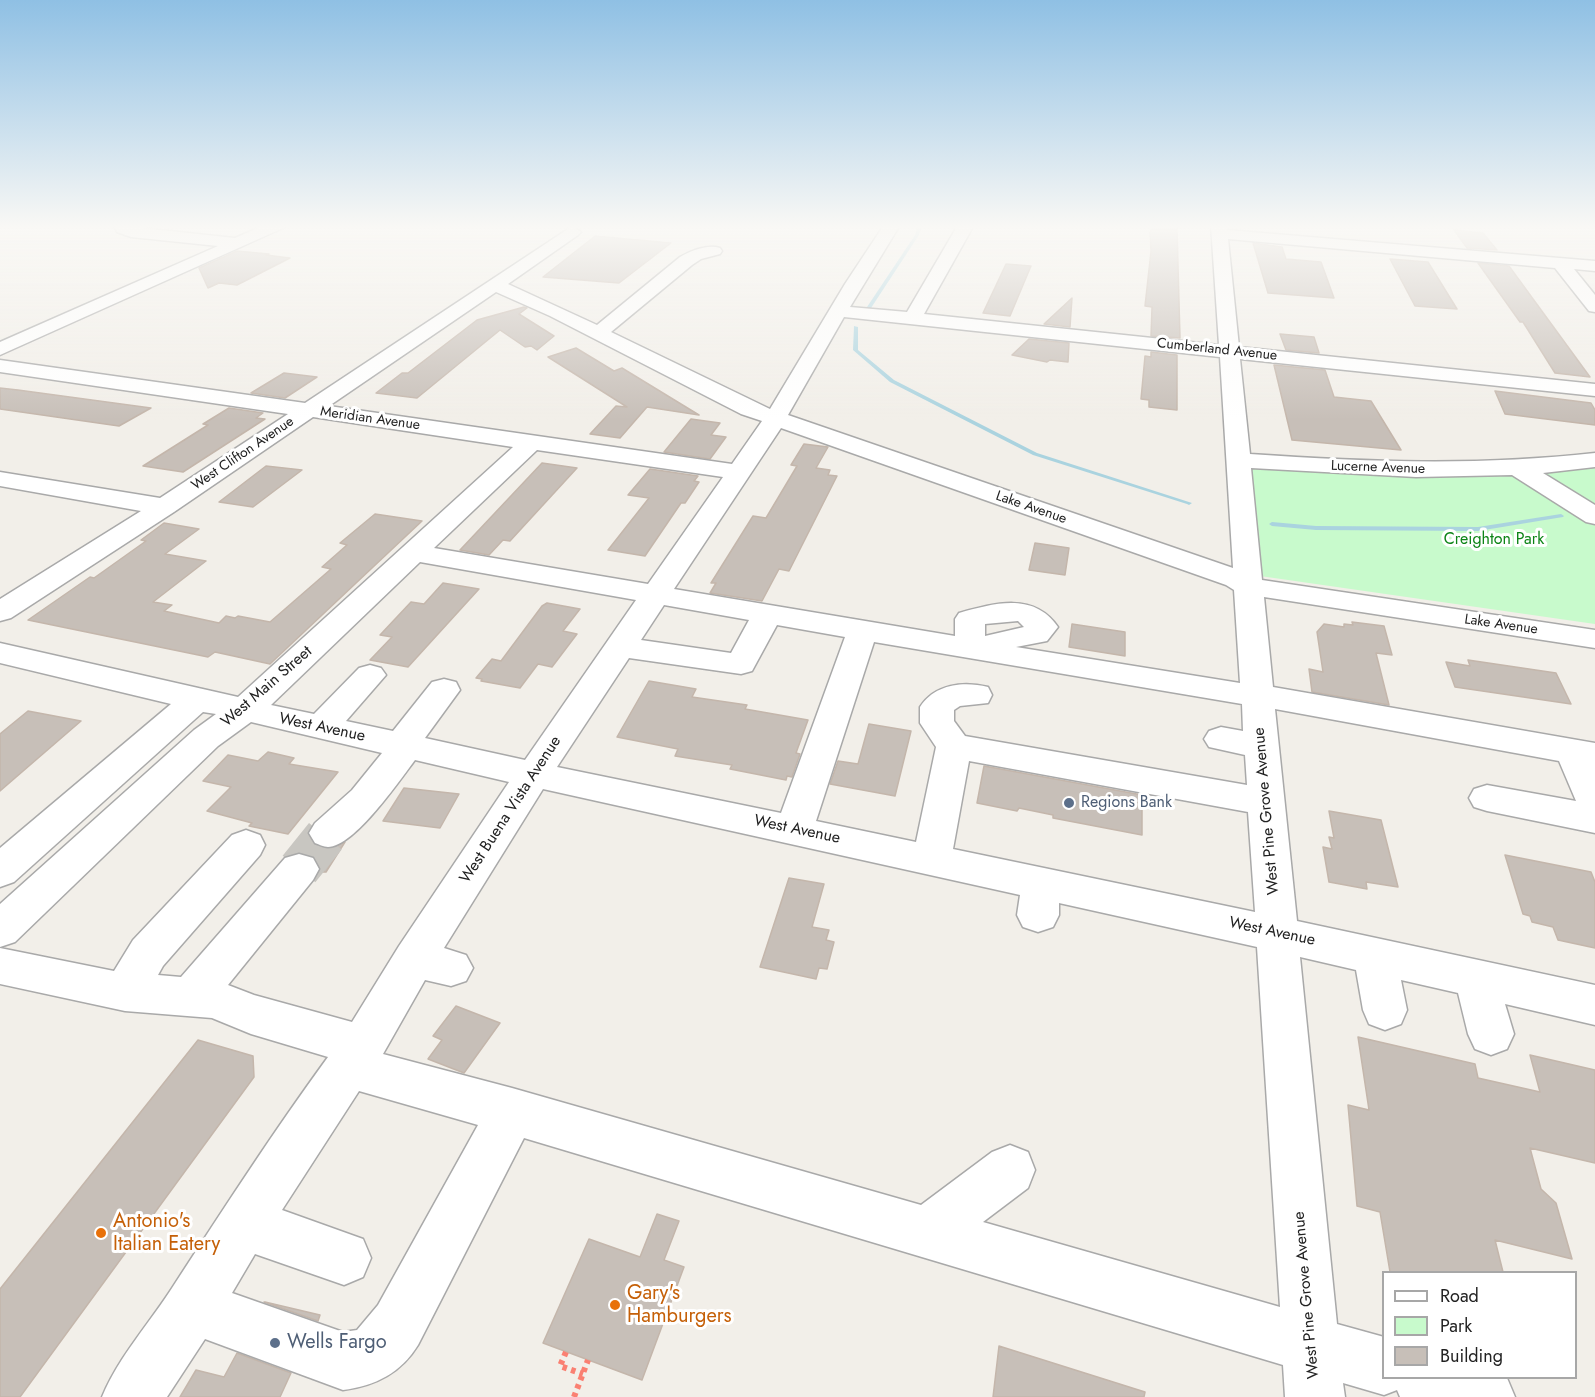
<!DOCTYPE html>
<html>
<head>
<meta charset="utf-8">
<style>
	body { margin:0 }
	#map { position:relative; width:1595px; height:1397px; overflow:hidden; background:#f2efe9; font-family:Jost,sans-serif }
	canvas { display:block }
	.legend { position:absolute; left:1382px; top:1271px; width:195px; height:108px; box-sizing:border-box; background:#fff; border:2px solid #a7a7a7; margin:0; padding:8px 10px; list-style:none; font-size:18px; color:#222 }
	.legend li { display:flex; align-items:center; gap:12px; height:30px }
	.legend b { width:30px; border:2px solid #a7a7a7 }
</style>
</head>
<body>
<div id="map">
<canvas width="1595" height="1397"></canvas>
<ul class="legend">
<li><b style="height:8px;background:#fff"></b>Road</li>
<li><b style="height:16px;background:#c8facc"></b>Park</li>
<li><b style="height:16px;background:#c7bfb8"></b>Building</li>
</ul>
</div>
<script>
const ctx = document.querySelector('canvas').getContext('2d');
ctx.lineJoin = 'round';
function fill(path, color) { ctx.fillStyle = color; ctx.fill(path, 'evenodd'); }
function strokePath(path, color, width, dash) { ctx.strokeStyle = color; ctx.lineWidth = width; ctx.lineCap = dash ? 'butt' : 'round'; ctx.setLineDash(dash || []); ctx.stroke(path); }
function drawText(font, color, halo, rows, align = 'center') {
  ctx.font = font + ' Jost,sans-serif'; ctx.lineWidth = 6; ctx.setLineDash([]); ctx.textBaseline = 'middle'; ctx.strokeStyle = halo; ctx.fillStyle = color; for (const [text, x, y, turn = 0] of rows) {
    ctx.save(); ctx.translate(x, y); ctx.rotate((+turn || 0) * Math.PI / 180); ctx.textAlign = isNaN(turn) ? turn : align; if (halo) ctx.strokeText(text, 0, 0); ctx.fillText(text, 0, 0); ctx.restore();
  }
}
const park = new Path2D(`
	M1247,464L1512,472L1595,522V624L1260,576Z
	M1595,465V507L1565,489L1541,471Z`);
const stream = new Path2D(`
	M918,225H922L919,235L871,308H867V307L915,235Z
	M854,326L858,327V350L894,380L1037,453L1192,503L1189,505L1187,504L1033,455L890,382L853,350Z
	M1561,514L1564,516L1563,517L1478,531L1316,530L1272,526L1269,524L1272,522L1316,526L1478,527Z`);
const building = new Path2D(`
	M1155,225H1175L1177,227L1180,338L1151,336L1152,307L1145,306L1151,251L1150,232H1151V227H1155Z
	M1454,230L1483,233L1497,250L1467,248Z
	M595,236L671,243L619,283L543,277Z
	M1253,243L1282,247L1286,259L1321,262L1334,298L1268,293Z
	M237,251L269,254L266,255L290,258L237,285L219,283L208,288L199,268Z
	M1390,259L1428,262L1457,309L1415,306Z
	M1478,263L1509,266L1590,377L1555,373L1523,322H1520Z
	M1006,264L1031,266L1010,316L983,313Z
	M1072,298L1070,327L1044,324Z
	M524,307L527,308L519,314L554,336L537,350L531,346L525,347L500,330L417,398L376,393L402,373H408L477,320Z
	M1280,334L1314,337L1319,353L1286,350Z
	M1029,339L1069,343L1068,362L1050,360L1047,362L1012,355Z
	M576,348L614,371L622,368L699,415L647,407L620,438L590,434L616,406L627,407L548,357Z
	M1151,352L1177,355V410L1149,407V400L1141,399L1145,356L1151,357Z
	M1274,365L1325,370L1334,397L1371,401L1401,450L1292,440Z
	M284,373L317,377L285,398L251,393Z
	M0,388L18,390L151,408L119,426L0,409Z
	M1495,391L1591,403L1595,410V425L1505,414Z
	M229,408L263,413L256,418L265,419L183,472L143,466L208,425L203,424Z
	M691,419L720,423L711,435L726,437L710,459L664,452Z
	M804,444L828,447L816,468L830,470L828,475L837,476L789,571L779,569L762,601L710,593L716,583H711L753,516L766,518L797,466L791,465Z
	M542,463L577,468L510,541L503,540L489,555L460,550Z
	M266,466L302,470L253,507L219,502Z
	M650,469L698,476L694,481L699,482L685,503H681L645,556L608,550L649,498L628,495Z
	M375,514L422,521L270,664L215,652L208,657L28,620L90,577L94,578L146,541L141,540L164,523L199,529L165,554L206,561L153,602L172,605L164,611L219,623L226,616L235,618L238,616L270,622L331,569L322,567L347,545L340,543Z
	M1035,543L1069,548L1065,575L1029,570Z
	M443,583L479,589L408,667L370,660L392,637L380,635L411,602L424,604Z
	M547,603L580,609L563,631L577,634L552,667L538,664L520,688L481,681L482,679L476,678L492,659L501,661L542,606Z
	M1352,622L1384,626L1392,655L1376,653L1389,705L1312,692L1309,669L1323,672L1317,632L1324,624L1344,627V624L1353,625Z
	M1072,624L1125,632V656L1069,647Z
	M1468,660L1556,673L1571,704L1455,687L1446,662L1470,666Z
	M649,681L696,689L692,697L747,705L745,709L808,720L796,753L800,754L792,777L787,776L786,780L730,769L732,765L675,756L678,749L617,737Z
	M28,711L81,721L0,791V734Z
	M869,724L911,731L895,796L830,784L838,761L858,764Z
	M268,752L294,758L289,764L338,772L288,834L249,826L252,823L207,811L231,787L203,781L228,755L258,761Z
	M984,766L1142,795V835L1053,818V815L1019,808L1017,811L977,803Z
	M404,788L459,794L440,828L383,821Z
	M1329,811L1381,820L1398,887L1366,882L1367,889L1329,882L1323,847L1332,849L1329,837L1334,838Z
	M306,830L313,844L322,848L329,849L345,842L326,872H320L321,868L314,856L300,852L290,854Z
	M1505,855L1591,872L1595,882V948L1558,940L1553,927L1532,922L1530,916L1523,914Z
	M789,878L824,884L812,927L829,930L826,940L834,942L827,969L819,968L816,979L760,967Z
	M456,1006L500,1023L464,1073L428,1059L442,1040L433,1036Z
	M1358,1037L1475,1064L1478,1078L1540,1092L1530,1055L1595,1070V1163L1530,1148L1541,1189L1556,1203L1572,1259L1495,1240L1503,1272H1390L1380,1212L1357,1206L1348,1105L1369,1110Z
	M198,1040L253,1056L254,1077L20,1397H0V1289Z
	M657,1214L679,1221L664,1260L684,1267L642,1380L543,1343L589,1239L640,1257Z
	M264,1302H265L320,1315L318,1321Z
	M999,1346L1145,1392L1144,1397H993Z
	M237,1353L291,1373L280,1397H180L196,1370L224,1377Z`);
const minorTunnel = new Path2D(`
	M299,869L328,833`);
const pathFar1 = new Path2D(`
	M0,227L5,225`);
const path = new Path2D(`
	M566,1352L560,1366L583,1374
	M574,1397L588,1360`);
const minor = new Path2D(`
	M114,225L235,238L265,225H286L283,228L0,355V342L218,246L131,237L117,232Z
	M884,225H900L850,307L907,312L958,225H974L924,314L1219,345L1211,225H1227V230L1595,261V271L1574,269L1595,295V312L1589,311L1555,268L1228,239L1239,347L1595,384V396L1240,359L1250,454C1365,462 1480,466 1595,453V467L1543,473L1595,505V524L1586,522L1512,475L1416,477L1251,468L1262,580L1595,630V648L1264,597L1273,687L1595,743V833L1487,811L1474,807L1469,798L1474,789L1487,785L1576,801L1559,761L1275,709L1297,921L1595,985V1025L1505,1004L1514,1034L1507,1049L1491,1055L1475,1049L1468,1034L1458,993L1401,980L1407,1010L1401,1024L1385,1030L1369,1024L1363,1010L1356,970L1300,957L1337,1324L1384,1337V1378H1507L1515,1397H1400L1397,1390L1384,1395L1343,1383L1345,1397H1285L1283,1365L524,1138L418,1345C401,1373 375,1386 343,1390L205,1339L167,1397H102C119,1356 150,1323 174,1285C224,1208 274,1131 328,1057L251,1034L212,1018L125,1011L0,984V948L114,971L133,940L232,835L246,830L260,835L265,845L260,855L163,966L158,975L181,977L285,858L299,854L313,858L319,869L313,880L228,985L254,995L352,1022L399,946L509,782L415,760C400,780 354,847 328,847C324,847 318,844 315,843L309,833L315,823L352,790L382,753L251,722L218,746L15,942L0,947V904L194,730L216,714L203,712L14,882L0,887V848L171,704L0,663V643L238,697L513,447L313,417L174,512L11,618L0,621V599L141,511L0,486V472L160,498L288,414L0,372V360L305,403L568,229L573,227L581,232L578,235L508,284L597,325L680,257C691,251 707,244 720,248L722,251L720,254L701,259L692,265L611,332L770,409L845,284ZM496,292L550,316L741,414L762,421L732,464L329,406ZM844,317L1220,357L1233,568L788,415ZM781,428L1226,585L1234,590L1240,683L1016,647L1047,641L1058,627C1034,592 995,603 959,613L955,619V636L674,589ZM537,450L723,477L648,584L434,548ZM420,562L636,600L525,760L425,738L460,690L456,682L444,679L432,682L393,731L346,721L386,675L381,668L370,665L359,668L314,714L271,705ZM664,605L749,620L731,653L641,640ZM1018,621L1024,627L985,636V624ZM777,625L845,637L781,813L557,767L629,658L741,674L752,671ZM874,642L1242,704L1243,731L1221,727L1209,731L1204,739L1209,747L1245,755L1247,785L965,736L954,721V710L960,706L988,703L992,695L988,687C963,681 935,684 920,707V723L936,747L916,842L816,821ZM969,761L1248,812L1255,912L953,849ZM543,789L1020,895L1017,915L1023,927L1038,932L1053,927L1059,915V903L1257,947L1280,1307L983,1222L1028,1188L1035,1170L1028,1152L1010,1145L992,1152L921,1205L512,1088L383,1054L425,980L451,986L466,981L473,968L466,955L444,948ZM359,1091L478,1125L378,1305L357,1330L343,1332L232,1293L255,1254L344,1285L363,1277L371,1258L363,1239L282,1210Z`);
const markers = [
	[1069,803,6,"#5c6f8a"],
	[101,1233,6,"#e8710a"],
	[615,1305,6,"#e8710a"],
	[275,1343,6,"#5c6f8a"]
];
const farStreetnames = [
	["Cumberland Avenue",1217,350,6],
	["Meridian Avenue",370,419,8],
	["West Clifton Avenue",243,454,-34],
	["Lucerne Avenue",1378,468,2],
	["Lake Avenue",1031,508,19],
	["Lake Avenue",1501,625,8]
];
const parkNames = [
	["Creighton Park",1494,540]
];
const streetNames = [
	["West Main Street",267,687,-41],
	["West Avenue",322,728,12],
	["West Buena Vista Avenue",511,810,-57],
	["West Pine Grove Avenue",1267,811,-95],
	["West Avenue",797,830,12],
	["West Avenue",1272,932,12],
	["West Pine Grove Avenue",1307,1295,-95]
];
const serviceNames = [
	["Regions Bank",1081,803]
];
const nearFoodnames = [
	["Antonio's",113,1222],
	["Italian Eatery",113,1245],
	["Gary's",627,1294],
	["Hamburgers",627,1317]
];
const nearServicenames = [
	["Wells Fargo",287,1343]
];
fill(park, '#c8facc');
fill(stream, '#aad3df');
fill(building, '#c7bfb8');
strokePath(building, '#c4b6ab', 1.5);
strokePath(minorTunnel, '#c8c6c1', 42, [42, 21]);
strokePath(minor, '#a9a9a9', 3);
strokePath(pathFar1, '#fa8072', 2, [1.5, 1.5]);
strokePath(path, '#fa8072', 6, [4.5, 4.5]);
fill(minor, '#fff');
const sky = ctx.createLinearGradient(0, 0, 0, 420);
sky.addColorStop(0, '#8fc0e4');
sky.addColorStop(0.54, '#f9f8f5');
sky.addColorStop(1, '#f9f8f500');
ctx.fillStyle = sky;
ctx.fillRect(0, 0, 1595, 420);
for (const [x, y, r, color] of markers) { const dot = new Path2D(); dot.arc(x, y, r, 0, 2 * Math.PI); ctx.fillStyle = color; ctx.fill(dot); strokePath(dot, '#fff', 2); }
drawText('14px', '#222', '#fff', farStreetnames);
drawText('16px', '#0c8416', '#fff', parkNames);
drawText('16px', '#222', '#fff', streetNames);
drawText('16px', '#4e5e75', '#fff', serviceNames, 'left');
drawText('20px', '#c56008', '#fff', nearFoodnames, 'left');
drawText('20px', '#4e5e75', '#fff', nearServicenames, 'left');
</script>
</body>
</html>
